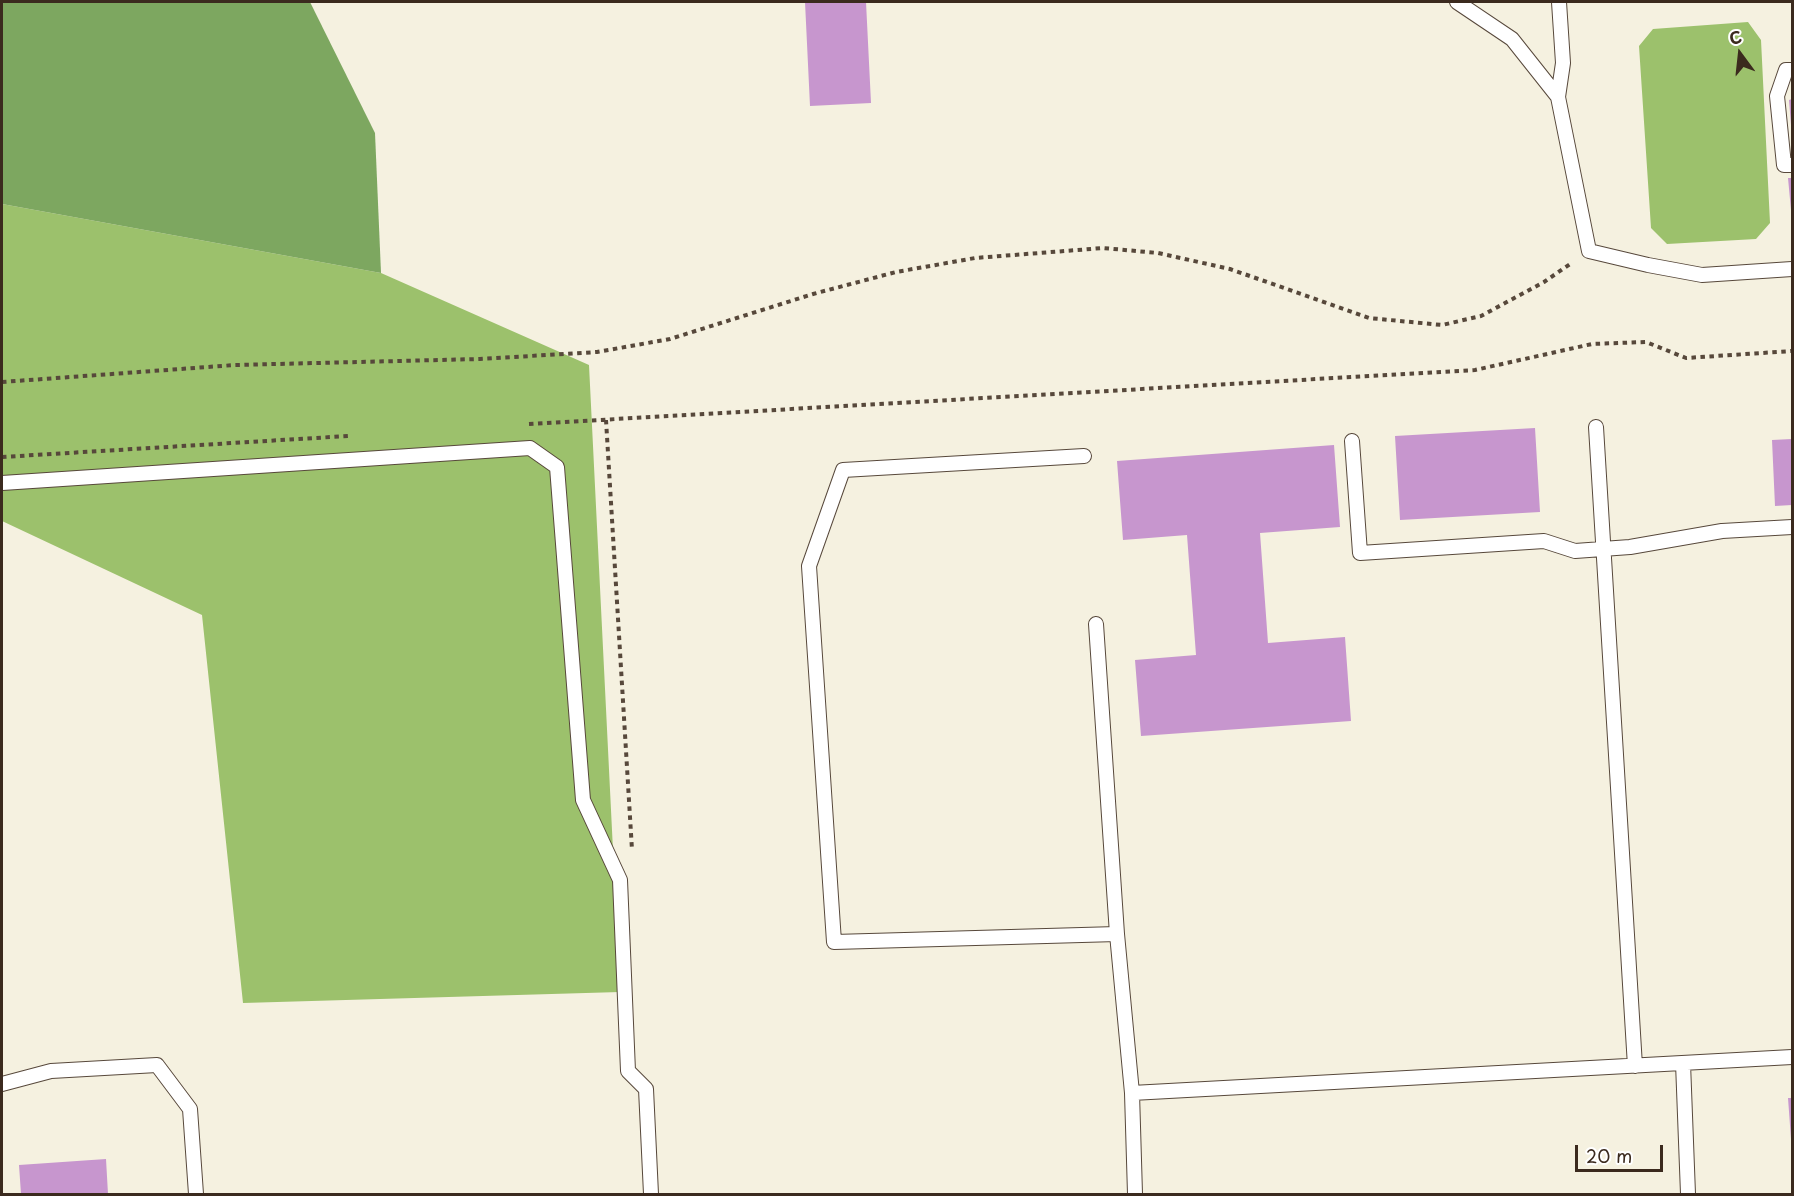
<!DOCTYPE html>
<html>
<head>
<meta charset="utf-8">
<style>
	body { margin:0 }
	#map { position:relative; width:1794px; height:1196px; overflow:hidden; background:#f5f1e0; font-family:"Playpen Sans",sans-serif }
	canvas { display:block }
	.frame { position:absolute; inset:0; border:3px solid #3b2a1e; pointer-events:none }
	.north { position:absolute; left:1710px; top:24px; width:60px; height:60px; -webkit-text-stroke:4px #fff; paint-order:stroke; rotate:345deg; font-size:16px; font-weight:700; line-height:24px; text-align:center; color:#3b2a1e }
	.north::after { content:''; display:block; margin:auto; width:21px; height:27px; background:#3b2a1e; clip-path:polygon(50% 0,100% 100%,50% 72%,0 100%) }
	.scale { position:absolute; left:1575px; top:1145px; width:88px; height:27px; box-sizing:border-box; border:3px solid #3b2a1e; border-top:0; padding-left:8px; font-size:18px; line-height:21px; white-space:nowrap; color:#3b2a1e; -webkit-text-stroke:4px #fff; paint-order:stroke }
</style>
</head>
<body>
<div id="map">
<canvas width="1794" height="1196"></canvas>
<div class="frame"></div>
<div class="north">С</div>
<div class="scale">20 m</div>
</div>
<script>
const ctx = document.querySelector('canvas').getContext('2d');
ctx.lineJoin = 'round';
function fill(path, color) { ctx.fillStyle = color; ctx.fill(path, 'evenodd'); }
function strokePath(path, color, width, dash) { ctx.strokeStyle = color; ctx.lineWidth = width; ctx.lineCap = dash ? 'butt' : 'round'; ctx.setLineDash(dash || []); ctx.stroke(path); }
const green = new Path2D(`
	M1748,22L1761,40L1770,223L1756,239L1667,244L1651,228L1639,46L1653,29Z
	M2,204L381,273L589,365L620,992L243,1003L202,615L2,521Z`);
const forest = new Path2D(`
	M2,2H310L375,133L381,273L2,204Z`);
const building = new Path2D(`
	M805,2H866L871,103L810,106Z
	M1792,99V124L1791,125L1789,100Z
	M1788,178H1792V210H1791Z
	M1535,428L1540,512L1400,520L1395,436Z
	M1792,439V505L1775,506L1772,440Z
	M1334,445L1340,527L1260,533L1268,643L1345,637L1351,721L1141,736L1135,660L1196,655L1187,535L1123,540L1117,461Z
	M1788,1098H1792V1139H1791Z
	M106,1159L108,1194H21L19,1165Z`);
const path = new Path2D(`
	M2,382L235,365L480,359L597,352L670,339L813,294L896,272L975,258L1103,248L1158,253L1230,269L1369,318L1442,325L1481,316L1544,282L1573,262
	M606,420L632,850
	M529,424L1475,370L1592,344L1646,342L1686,358L1792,351
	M2,457L348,436`);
const service = new Path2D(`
	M1457,2L1512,39L1558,97
	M1559,2L1563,63L1558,97L1589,251L1648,265L1702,275L1792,269
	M1792,70H1786L1777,96L1784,165H1792
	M1596,427L1635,1066
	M1352,441L1360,553L1544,541L1575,551L1630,547L1722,531L1792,527
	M1084,456L843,470L809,566L834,942L1117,934
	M2,483L530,448L557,467L583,800L620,880L628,1071L646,1089L651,1194
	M1096,624L1117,934L1132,1093L1135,1194
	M1683,1063L1688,1194
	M2,1084L51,1071L157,1065L190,1109L196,1194
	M1132,1093L1792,1057`);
fill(green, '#9cc16c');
fill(forest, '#7da760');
fill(building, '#c796ce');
strokePath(service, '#57483b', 16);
strokePath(path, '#57483b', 4, [4.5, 4.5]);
strokePath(service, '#fff', 14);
</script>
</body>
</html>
